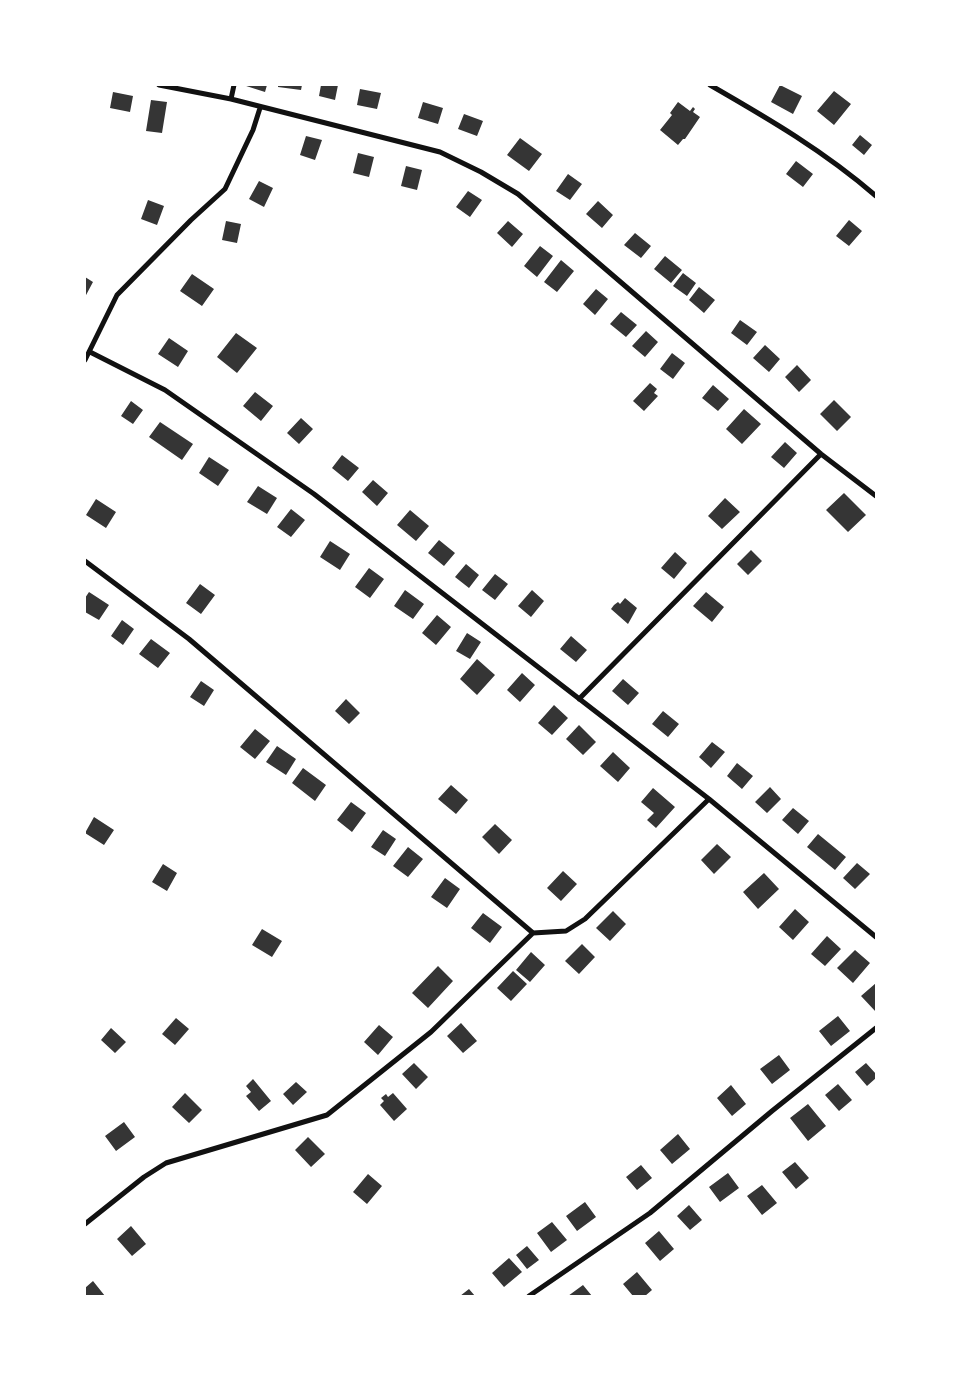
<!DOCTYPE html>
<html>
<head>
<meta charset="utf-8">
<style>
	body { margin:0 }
	#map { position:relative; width:961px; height:1381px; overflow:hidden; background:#fff; font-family:"Roboto Condensed",sans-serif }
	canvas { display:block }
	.frame { position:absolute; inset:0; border:86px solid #fff; pointer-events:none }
</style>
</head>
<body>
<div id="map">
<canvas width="961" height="1381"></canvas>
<div class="frame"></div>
</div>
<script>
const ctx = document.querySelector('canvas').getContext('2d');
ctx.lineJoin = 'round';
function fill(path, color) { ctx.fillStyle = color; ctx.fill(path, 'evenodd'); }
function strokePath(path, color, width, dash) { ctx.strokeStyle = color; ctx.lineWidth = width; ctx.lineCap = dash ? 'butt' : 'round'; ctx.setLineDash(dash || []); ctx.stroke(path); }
const building = new Path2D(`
	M243,85H267L265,92Z
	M278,85H302L301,90L278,87Z
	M321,85H338L335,100L319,96Z
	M780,85L802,96L793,114L771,102Z
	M360,89L381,93L377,109L357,105Z
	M834,91L851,104L834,125L817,111Z
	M113,92L133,96L130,112L110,108Z
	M151,100L167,102L162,133L146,131Z
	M423,102L443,108L438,124L418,118Z
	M678,102L690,111L693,107L695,109L693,112L700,117L685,139H683L678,145L660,130L672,115L670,113Z
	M464,114L483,121L477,136L458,129Z
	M860,135L872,145L864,155L852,145Z
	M306,136L322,140L315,160L300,155Z
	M520,138L542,154L529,171L507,155Z
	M358,153L374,157L369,177L353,173Z
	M796,161L813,174L803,187L786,174Z
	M406,166L422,170L417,190L401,186Z
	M568,174L582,184L570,200L556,191Z
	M259,181L273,188L264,207L249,199Z
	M468,191L482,200L470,217L456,207Z
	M148,200L164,206L157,225L141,219Z
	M598,201L613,215L602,228L586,214Z
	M849,220L862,231L849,246L836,236Z
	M226,221L241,224L237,243L222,240Z
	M508,221L523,234L512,247L497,233Z
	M635,233L651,246L641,258L624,245Z
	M540,246L553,256L537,277L524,266Z
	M665,256L682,270L671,283L654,269Z
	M561,260L574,271L557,292L544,282Z
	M683,273L696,283L687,296L673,286Z
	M192,274L214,289L202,306L180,291Z
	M85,277L93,282L85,297Z
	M699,287L715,300L704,313L689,300Z
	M596,289L608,299L595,315L583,304Z
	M621,312L637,325L626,337L610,324Z
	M740,320L757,332L747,345L731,333Z
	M646,331L658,342L645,357L632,346Z
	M236,333L257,348L237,373L217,357Z
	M169,338L188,351L178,367L158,354Z
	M765,345L780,359L769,372L753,358Z
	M672,353L685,363L673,379L660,369Z
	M797,365L811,380L799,392L785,377Z
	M650,383L657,389L654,393L658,396L644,411L633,401Z
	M713,385L729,399L718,411L702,398Z
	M255,392L273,406L261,421L243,406Z
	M834,400L851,417L837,431L820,414Z
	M131,401L143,410L133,424L121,416Z
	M744,409L761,424L742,444L726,429Z
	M301,418L313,429L299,444L287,433Z
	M160,422L193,444L182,460L149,437Z
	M785,442L797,453L784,468L771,457Z
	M342,455L359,468L348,481L332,468Z
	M209,457L229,470L218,486L199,473Z
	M373,480L388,493L377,506L362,492Z
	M258,486L277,498L267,514L247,502Z
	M844,493L866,515L848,532L826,510Z
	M725,498L740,512L722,529L708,516Z
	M96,499L116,512L106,528L86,515Z
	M291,509L305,520L291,537L277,527Z
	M410,510L429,526L416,541L397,525Z
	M439,540L455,553L444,566L428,553Z
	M330,541L350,554L340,570L320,557Z
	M751,550L762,561L748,575L737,564Z
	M675,552L687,563L674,579L661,568Z
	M466,564L479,575L469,588L455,577Z
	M369,568L384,579L370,598L355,587Z
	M495,574L508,584L495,600L482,590Z
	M200,584L215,595L201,614L186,603Z
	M405,590L424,604L413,619L394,606Z
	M532,590L544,601L531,617L518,606Z
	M89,592L109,605L99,620L85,612V598Z
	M706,592L724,607L712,622L693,606Z
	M625,598L637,608L628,624L611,609L614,605L618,602L620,604Z
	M437,615L451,627L436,645L422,633Z
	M122,620L134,629L123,645L111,636Z
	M467,633L481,642L470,659L456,651Z
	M571,636L587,650L576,662L560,649Z
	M151,639L170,653L158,668L139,654Z
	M477,659L495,675L477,695L460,679Z
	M522,673L535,685L520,702L507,690Z
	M623,679L639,693L628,705L612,691Z
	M201,681L214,690L204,706L190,697Z
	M346,699L360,713L349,724L335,711Z
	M554,705L568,718L552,735L538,723Z
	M663,711L679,724L668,737L652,724Z
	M579,725L596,742L583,755L566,739Z
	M255,729L270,741L255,759L240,747Z
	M712,742L725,752L711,768L699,757Z
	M277,746L296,759L286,775L266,762Z
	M613,752L630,768L618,782L600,766Z
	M737,763L753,776L742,789L727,776Z
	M303,768L326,785L315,801L292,783Z
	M451,785L468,800L456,814L438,799Z
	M770,787L781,799L767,813L755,802Z
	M653,788L675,807L656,828L647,820L654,813L641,802Z
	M351,802L366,813L352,832L337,820Z
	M793,808L809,821L798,834L782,820Z
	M94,817L114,830L104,845L85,833Z
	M495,824L512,840L499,854L482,837Z
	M383,830L396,839L385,856L371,847Z
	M818,834L846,857L835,870L807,847Z
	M717,844L731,857L714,874L701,860Z
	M408,847L423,859L408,877L393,866Z
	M857,863L870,874L855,889L843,878Z
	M163,864L177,873L167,891L152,882Z
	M563,871L577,884L561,901L547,888Z
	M764,873L779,889L758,909L743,892Z
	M445,878L460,889L447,908L431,897Z
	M795,909L809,922L793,940L779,927Z
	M613,911L626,924L610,941L596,928Z
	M483,913L502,927L490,943L471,928Z
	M262,929L282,941L272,957L252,945Z
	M827,936L841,949L825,966L811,954Z
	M582,944L595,957L579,974L565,961Z
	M855,950L870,963L853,983L837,968Z
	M531,952L545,965L530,982L516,970Z
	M438,966L453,981L428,1008L412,993Z
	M513,971L527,984L511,1001L497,988Z
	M876,983V1012L861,996Z
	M838,1016L850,1031L831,1046L819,1031Z
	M176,1018L189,1029L175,1045L162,1034Z
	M461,1023L477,1041L463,1053L447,1036Z
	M379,1025L393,1037L378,1055L364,1042Z
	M111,1028L126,1042L115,1053L101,1040Z
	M779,1055L790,1070L772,1084L760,1069Z
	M414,1063L428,1077L416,1089L402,1074Z
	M866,1063L876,1074V1078L867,1086L855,1072Z
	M253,1079L271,1101L259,1111L246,1096L251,1092L246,1086Z
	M296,1082L307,1092L293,1105L283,1094Z
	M838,1084L852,1100L839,1111L825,1095Z
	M731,1085L746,1104L732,1116L717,1098Z
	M185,1093L202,1110L189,1123L172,1107Z
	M393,1093L407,1109L394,1121L380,1105L384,1101L381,1098L386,1094L388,1097Z
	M808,1104L826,1126L808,1141L790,1118Z
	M124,1122L135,1137L116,1151L105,1136Z
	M678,1134L690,1149L672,1164L660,1150Z
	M308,1137L325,1154L311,1167L295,1150Z
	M795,1162L809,1178L796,1189L782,1172Z
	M641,1165L652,1178L637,1190L626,1177Z
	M728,1173L739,1188L720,1202L709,1187Z
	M368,1174L382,1186L367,1204L353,1192Z
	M762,1185L777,1203L762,1215L747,1196Z
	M585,1202L596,1217L577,1231L566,1216Z
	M689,1205L702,1220L690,1230L677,1216Z
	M552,1222L567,1240L551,1252L537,1233Z
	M131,1226L146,1244L132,1256L117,1239Z
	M659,1231L674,1249L660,1261L645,1243Z
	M527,1246L539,1260L527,1269L516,1255Z
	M509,1258L522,1272L504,1287L492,1273Z
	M637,1272L652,1290L645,1296H633L623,1284Z
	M93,1281L105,1296H85V1288Z
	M583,1285L592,1296H568Z
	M469,1289L475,1296H460Z`);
const minor = new Path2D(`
	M159,85L231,99L440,152L481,172L518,194L821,454L876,496
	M710,85C769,119 824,151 876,196
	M231,99L234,85
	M90,352L165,390L314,494L709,799L876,937
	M85,360L117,295L191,220L225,189L253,130L260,108
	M85,561L189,639L533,933
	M579,699L821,454
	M85,1224L144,1177L166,1163L327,1115L431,1032L533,933L566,931L585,919L709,799
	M529,1296L650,1213L772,1111L876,1028`);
fill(building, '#353535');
strokePath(minor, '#111', 5);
</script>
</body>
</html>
